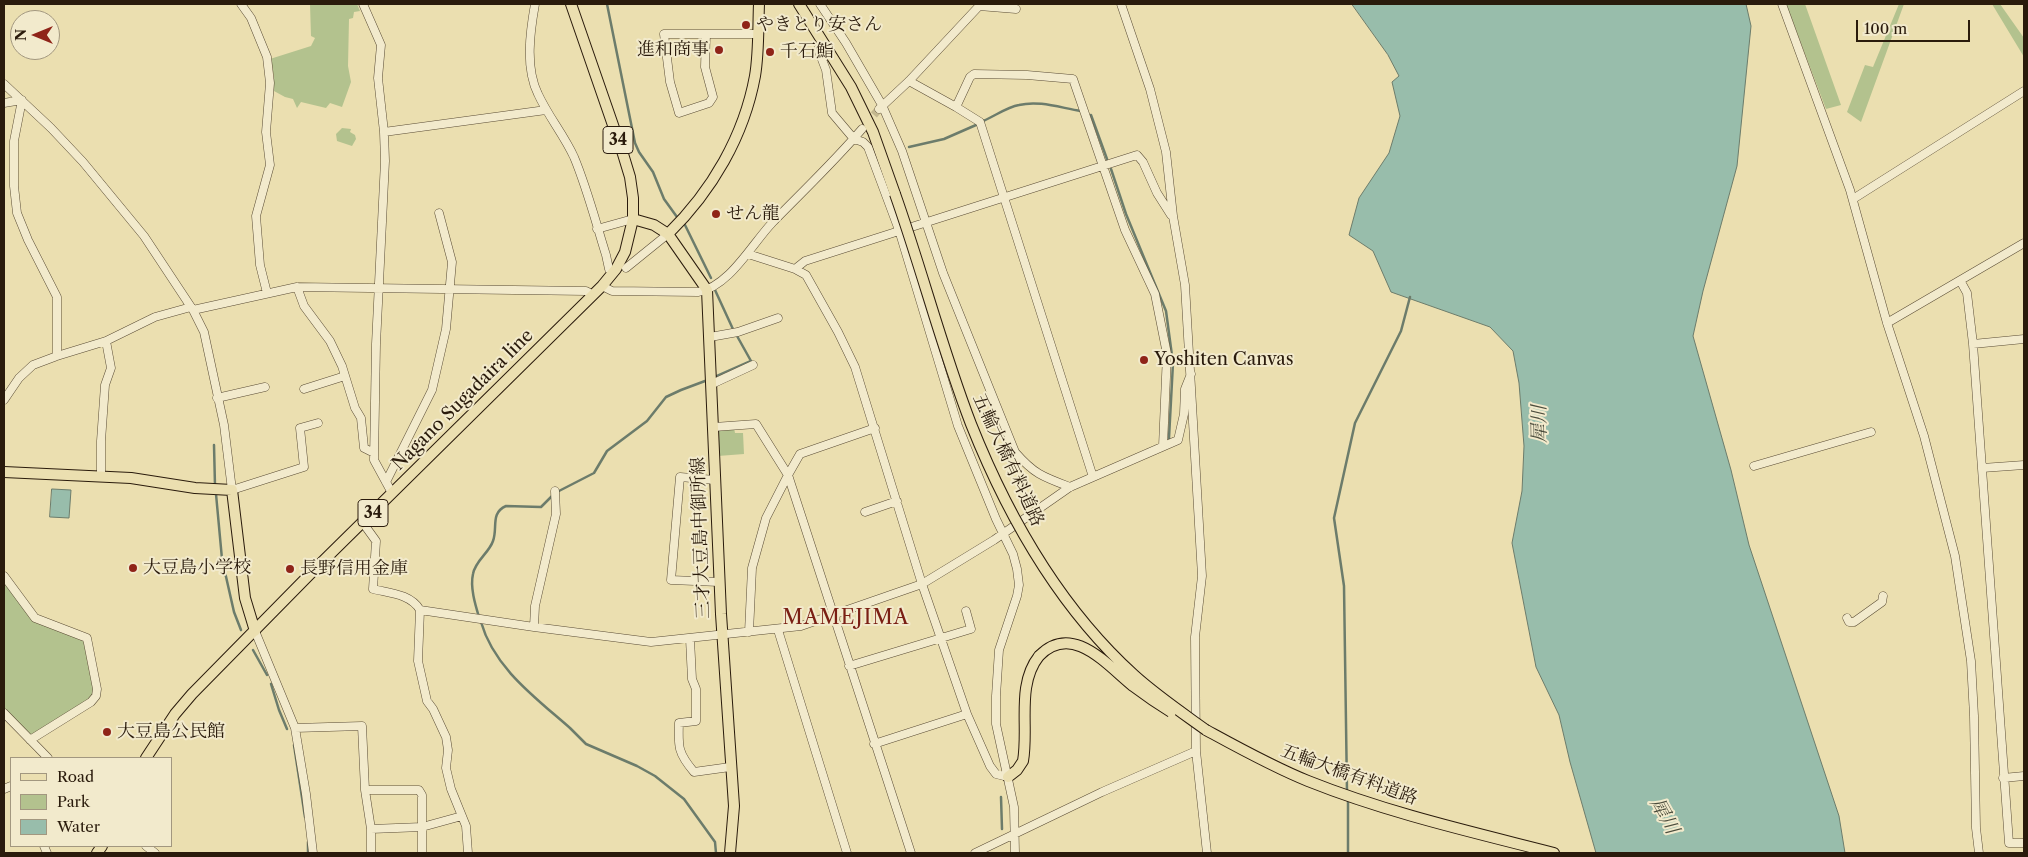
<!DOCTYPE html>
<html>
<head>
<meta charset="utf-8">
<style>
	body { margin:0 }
	#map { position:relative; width:2028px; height:857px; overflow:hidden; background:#ebdfb0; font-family:"Libre Caslon Text",serif }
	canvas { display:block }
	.frame { position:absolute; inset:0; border:5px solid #2a1b0c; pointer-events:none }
	.legend { position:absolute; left:10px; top:757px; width:162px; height:90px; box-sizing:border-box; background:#f2eacc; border:1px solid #a2977f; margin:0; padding:6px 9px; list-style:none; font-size:15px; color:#2a1b0c }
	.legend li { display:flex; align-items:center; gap:10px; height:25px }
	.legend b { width:25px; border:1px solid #a2977f }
	.north { position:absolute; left:10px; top:10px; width:50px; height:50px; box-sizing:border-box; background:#f2eacc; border:1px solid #a2977f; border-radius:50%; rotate:270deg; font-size:14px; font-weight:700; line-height:20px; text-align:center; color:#2a1b0c }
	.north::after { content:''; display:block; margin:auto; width:18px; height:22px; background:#8f2418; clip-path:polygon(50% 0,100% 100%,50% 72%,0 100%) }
	.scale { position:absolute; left:1856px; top:20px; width:114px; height:22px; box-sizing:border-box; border:2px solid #2a1b0c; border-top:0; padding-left:6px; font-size:15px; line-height:18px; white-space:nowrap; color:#2a1b0c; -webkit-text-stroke:4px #f2eacc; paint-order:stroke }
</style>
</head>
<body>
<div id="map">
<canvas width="2028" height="857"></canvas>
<div class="frame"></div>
<ul class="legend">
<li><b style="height:6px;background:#ebdfb0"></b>Road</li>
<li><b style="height:14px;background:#b3c28e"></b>Park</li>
<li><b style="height:14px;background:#98bdab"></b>Water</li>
</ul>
<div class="north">N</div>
<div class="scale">100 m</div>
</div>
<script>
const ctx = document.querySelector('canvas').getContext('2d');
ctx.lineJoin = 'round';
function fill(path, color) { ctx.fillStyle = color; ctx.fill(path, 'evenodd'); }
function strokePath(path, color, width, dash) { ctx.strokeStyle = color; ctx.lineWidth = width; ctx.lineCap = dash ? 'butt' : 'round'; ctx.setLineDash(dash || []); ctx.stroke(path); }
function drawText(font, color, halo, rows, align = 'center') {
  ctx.font = font + ' "Libre Caslon Text","Noto Serif JP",serif'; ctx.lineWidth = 4; ctx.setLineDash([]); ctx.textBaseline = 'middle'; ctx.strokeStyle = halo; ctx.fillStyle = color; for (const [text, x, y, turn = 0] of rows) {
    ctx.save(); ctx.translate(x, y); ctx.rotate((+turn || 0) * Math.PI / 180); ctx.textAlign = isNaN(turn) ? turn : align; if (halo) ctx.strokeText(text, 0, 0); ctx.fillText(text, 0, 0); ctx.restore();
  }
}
const green = new Path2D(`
	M310,4H357L360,11L354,12L353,18L349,19L348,66L351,82L342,107L330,103L326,108L301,102L297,108L293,99L285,97L274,91V76L270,59L311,46L315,38L311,36Z
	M1786,4H1805L1841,105L1826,109Z
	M1899,4H1904L1861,122L1847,112L1865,65L1873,67Z
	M1992,4H2000L2024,38V57Z
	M342,128L351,129L350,132L355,135L356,139L352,146L337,141L336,134Z
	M734,428L735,433H743L744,454L718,456L717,432L719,429Z
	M4,580L34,620L84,640L94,692L92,698L31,736L4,708Z`);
const water = new Path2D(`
	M1352,4H1746L1751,26L1737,166L1703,291L1693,336L1731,470L1749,545L1839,816L1845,853H1596L1570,762L1559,715L1536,667L1512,543L1522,491L1524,446L1519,383L1513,351L1490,327L1391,292L1373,251L1349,235L1359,198L1389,153L1400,116L1392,82L1399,76L1388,55Z
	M52,489L71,490L69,518L50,517Z`);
const stream = new Path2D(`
	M607,4L635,143L639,152L653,172L664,199L677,217
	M1091,115L1107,159
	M983,121C995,116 1007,107 1019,105C1039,100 1061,108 1081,111
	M909,147L944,139L976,125
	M1111,169L1126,214L1166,311L1173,363L1169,438
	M685,225L711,278
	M715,290L732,327L751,361L717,376
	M214,445L215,486
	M557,492L594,473L607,451L647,421L666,397L681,390L705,381
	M216,494L222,559L234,612L241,630
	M479,617C475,604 470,587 473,574C475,561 489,553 493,541C498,528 490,513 506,506L541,507L553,495
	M481,622C494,668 536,698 570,728L586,744L637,766L655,776L684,799L715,842L716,853
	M253,650L267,675
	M271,684L279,710L287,729
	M294,745L305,817
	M1347,792L1344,586L1334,518L1355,423L1401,331L1410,297
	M1001,797L1002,829
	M1348,800V853
	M308,853V842`);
const minorTunnel = new Path2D(`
	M866,124L879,109`);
const minor = new Path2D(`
	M241,4L251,18L267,57L270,83L266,132L270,165L256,216L260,265L267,293
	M363,4L381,45L378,78L384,132L385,161L376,344L374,460L392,493
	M535,4C530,32 525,68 538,94C548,116 564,135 574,157C587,188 596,223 606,255L609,269
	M820,4L846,43L882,105L902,151L943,273L1015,452C1034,474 1043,477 1070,487
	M1121,4L1150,89L1166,152L1173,216L1185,285L1202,576L1195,637L1196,751L1207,853
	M1782,4L1850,190L1887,323L1924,436L1955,556L1971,661L1974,716L1976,828L1979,853
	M979,6L1016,9
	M706,34L705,67L713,97L709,103L679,113L670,82L664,34H759
	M818,49L826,70L832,113L854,139L863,142L868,147L899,230L958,426L996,519L1013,554L1017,569L1019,585L1017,596L999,650L996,696V724L1014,807L1015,853
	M909,81L956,107L980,122L1093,477
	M4,84L51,128L83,162L144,236L193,310L204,332L224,425L232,490L304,467L300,428L318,423
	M4,103L22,100L14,141V186L17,213L28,240L57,297V356
	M956,107L970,77L974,74L1027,75L1073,79L1125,230L1155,294L1167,354L1163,446
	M879,109L909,81L981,4
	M384,132L546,110
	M1853,199L2024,91
	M597,229L633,219
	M748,254L795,269L806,275L838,332L855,367L922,584L967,714L990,766L996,774L1008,777
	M626,268L668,234
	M795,269L805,261L1137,155L1143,162L1157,193L1171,215
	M1961,282L1967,293L1973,344L2009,843H2024
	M602,286L612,291L698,292C729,287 752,244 772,223C802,192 834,162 862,129
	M297,287L304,306L330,341L342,366L355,408L361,418L364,448L374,453
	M193,310L297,287L586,291L593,295
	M1887,323L2024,243
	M710,337L738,332L778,318
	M1973,344L2024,339
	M712,384L753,365
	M304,389L345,376
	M217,398L265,387
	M4,400L19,378L33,365L57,356L106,341L155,317L191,307
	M714,427L756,424L788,475L766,518L752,568L749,632
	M875,428L800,454L788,475L911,853
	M1754,466L1871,432
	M1982,468L2024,465
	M101,476V441L105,385L111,368L106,341
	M715,480L680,477L671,580L719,582
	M386,482L432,390L446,329L452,262L439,213
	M865,512L897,501
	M363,523L376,541L373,589C389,593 411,594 420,610L534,627L651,642L801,626L922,584L994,540L1070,487L1178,440L1184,414L1185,389L1191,374
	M4,576L35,618L87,638L97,689L96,696L91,702L30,740
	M420,610L418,661L427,701L433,709L446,737L448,750L446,768L451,789L466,826L468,853
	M1847,618L1849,622H1854L1882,602L1883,596
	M534,627L535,606L556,514L555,491
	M778,630L847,853
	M255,631L295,728L306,794L313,853
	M690,639L692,679L696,689V721L679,723C678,747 678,753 694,772L730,767
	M849,666L971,629L966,611
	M4,713L48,758
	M295,728L362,726L365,790L371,829V853
	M874,744L967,714
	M2003,778L2024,776
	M4,789L11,786
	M365,790H419L422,795V853
	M371,829L422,827L462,816
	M44,846L47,853
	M146,846L155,853
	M975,853L1102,792L1196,751`);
const major = new Path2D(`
	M799,4L851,87L873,132L895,194
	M633,219L654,225L668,234L707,290L721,614L734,806L730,853
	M668,234C712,191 744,136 755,76C759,52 758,28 759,4
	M4,472L131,478L195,488L232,490L245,598L255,631
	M1206,730C1239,748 1273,767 1308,781C1388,813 1472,832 1554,853
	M146,758L175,714L192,694L315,569L602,286L616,269L625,252L633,219V198L630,177L623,154L571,4
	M1008,777L1017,770L1023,761C1029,727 1016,685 1039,656
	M97,853L102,846`);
const majorBridge = new Path2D(`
	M895,194C922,270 942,349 971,424C1008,517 1059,607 1134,675C1156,695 1181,712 1206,730
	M1039,656C1072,622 1106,664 1133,686C1145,695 1158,704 1171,712`);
const markers = [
	[746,25,5,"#8f2418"],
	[719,50,5,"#8f2418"],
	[770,52,5,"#8f2418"],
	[716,214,5,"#8f2418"],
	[1144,360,5,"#8f2418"],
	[133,568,5,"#8f2418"],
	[290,569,5,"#8f2418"],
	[107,732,5,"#8f2418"]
];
const shields = [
	[618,140,30],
	[373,513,30]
];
const shieldNames = [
	["34",618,140],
	["34",373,513]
];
const poiNames = [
	["やきとり安さん",756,25],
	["進和商事",709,50,"right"],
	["千石鮨",780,52],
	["せん龍",726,214],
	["Yoshiten Canvas",1154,360],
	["大豆島小学校",143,568],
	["長野信用金庫",300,569],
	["大豆島公民館",117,732]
];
const streetNames = [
	["Nagano Sugadaira line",463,400,-45],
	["五輪大橋有料道路",1008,460,65],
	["三才大豆島中御所線",701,538,-92],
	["五輪大橋有料道路",1349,775,20]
];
const waterNames = [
	["犀川",1540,424,-91],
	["犀川",1664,816,61]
];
const quarterNames = [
	["MAMEJIMA",846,618]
];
fill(green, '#b3c28e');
fill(water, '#98bdab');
strokePath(water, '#6c7c6b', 1);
strokePath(stream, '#6c7c6b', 2.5);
strokePath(minorTunnel, '#c4b88f', 8, [8, 4]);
strokePath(minor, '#5a4c35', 9);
strokePath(major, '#2a1b0c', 12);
strokePath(minor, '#f2eacc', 8);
strokePath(major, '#ebdfb0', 10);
strokePath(majorBridge, '#2a1b0c', 12, []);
strokePath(majorBridge, '#ebdfb0', 10);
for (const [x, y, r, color] of markers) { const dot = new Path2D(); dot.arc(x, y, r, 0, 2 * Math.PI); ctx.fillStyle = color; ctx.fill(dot); strokePath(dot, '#f2eacc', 2); }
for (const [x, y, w] of shields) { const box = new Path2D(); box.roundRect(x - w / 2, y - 13.5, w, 27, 4); ctx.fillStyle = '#f2eacc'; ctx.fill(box); strokePath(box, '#2a1b0c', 1); }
drawText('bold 16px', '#2a1b0c', null, shieldNames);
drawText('18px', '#2a1b0c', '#f2eacc', poiNames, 'left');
drawText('18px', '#2a1b0c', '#f2eacc', streetNames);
drawText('italic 19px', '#4b4c3c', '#f2eacc', waterNames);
ctx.letterSpacing = '1px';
drawText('20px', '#7a1f14', '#f2eacc', quarterNames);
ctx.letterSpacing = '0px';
</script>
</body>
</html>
